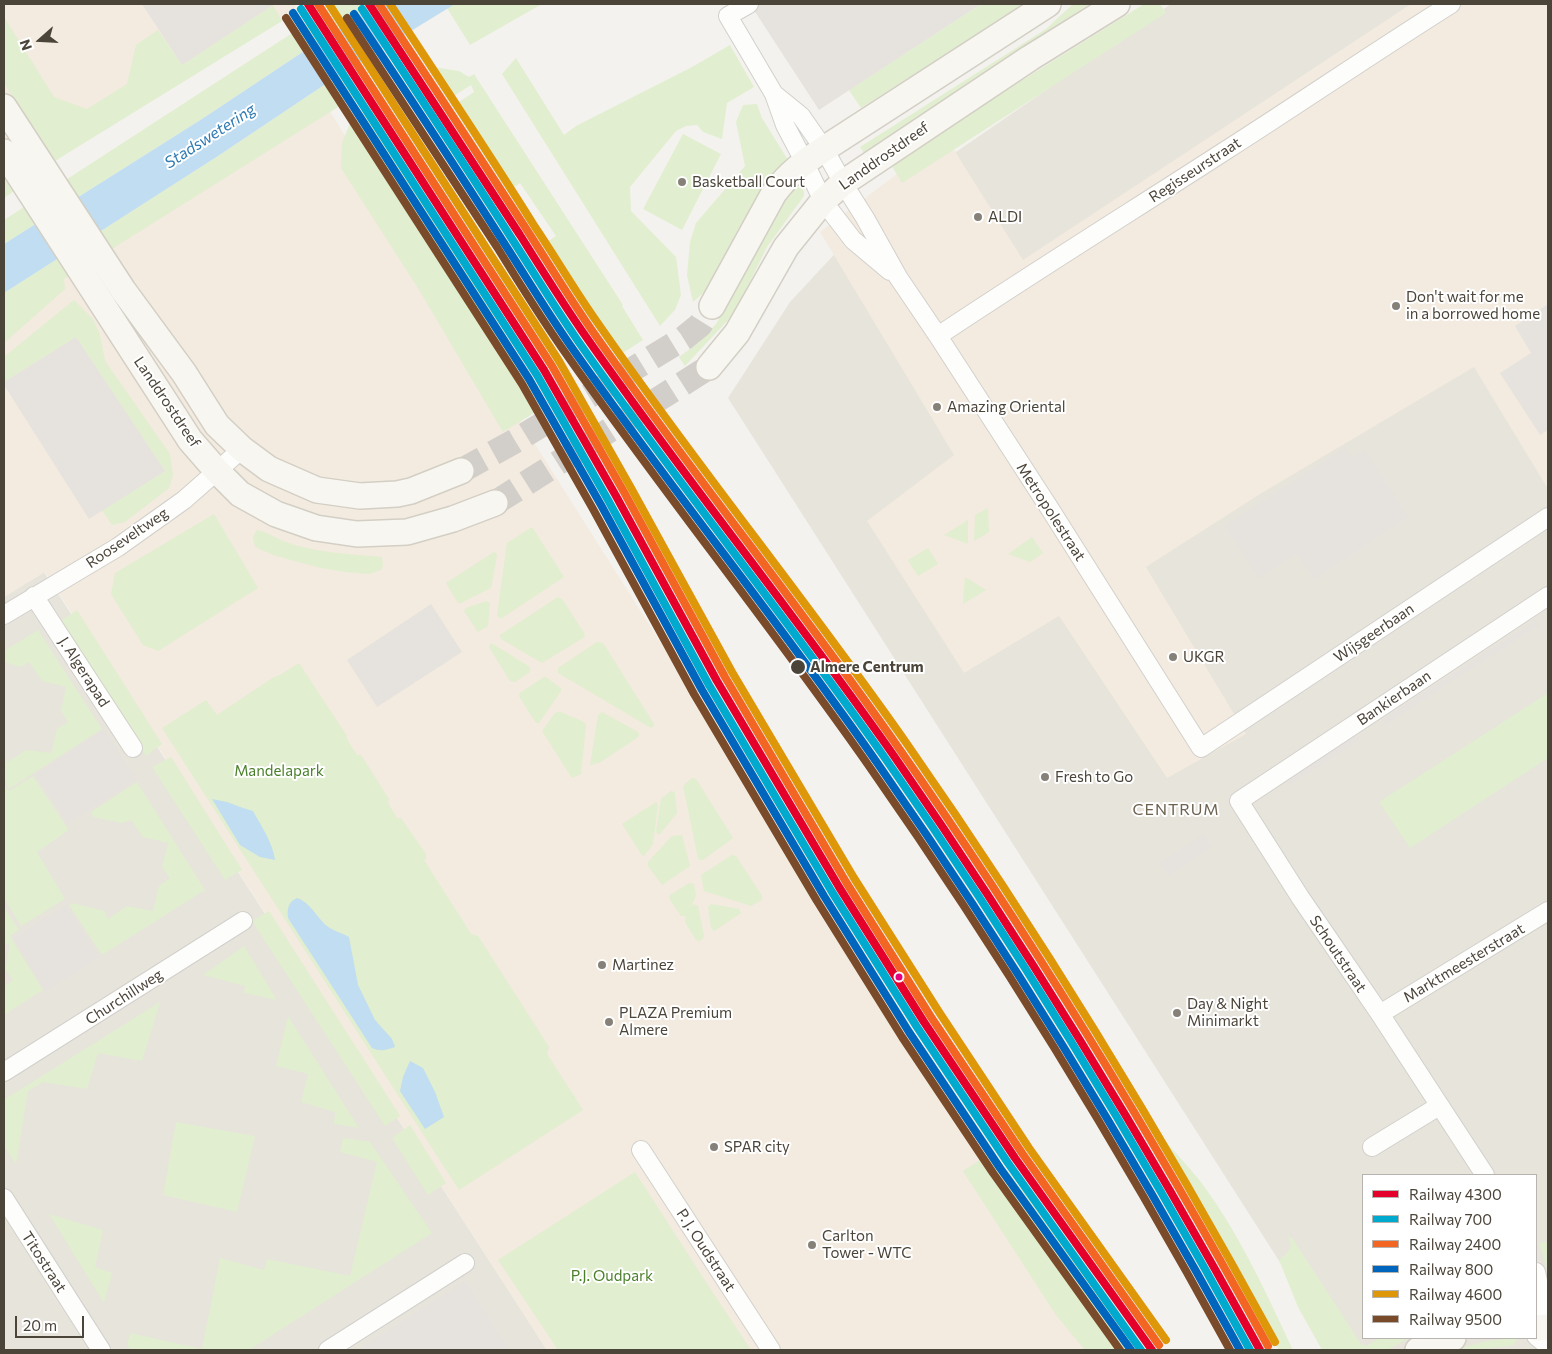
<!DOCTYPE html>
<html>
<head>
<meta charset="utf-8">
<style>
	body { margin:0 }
	#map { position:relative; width:1552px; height:1354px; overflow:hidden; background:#f4f2ee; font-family:Commissioner,sans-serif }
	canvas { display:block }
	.frame { position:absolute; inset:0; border:5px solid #4b4439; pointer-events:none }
	.legend { position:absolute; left:1362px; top:1174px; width:175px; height:165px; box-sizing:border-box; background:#fff; border:1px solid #b7b4b0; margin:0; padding:6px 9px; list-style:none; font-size:15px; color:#4b4439 }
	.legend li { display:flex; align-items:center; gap:10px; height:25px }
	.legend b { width:25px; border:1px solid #b7b4b0 }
	.north { position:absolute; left:15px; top:15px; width:50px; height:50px; -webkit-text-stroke:4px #fff; paint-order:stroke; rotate:251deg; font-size:14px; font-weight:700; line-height:20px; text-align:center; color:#4b4439 }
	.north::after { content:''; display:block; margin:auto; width:18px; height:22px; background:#4b4439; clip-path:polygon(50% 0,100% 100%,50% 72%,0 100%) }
	.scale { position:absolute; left:15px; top:1316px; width:69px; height:22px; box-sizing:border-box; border:2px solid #4b4439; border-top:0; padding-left:6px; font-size:15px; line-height:18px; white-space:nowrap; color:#4b4439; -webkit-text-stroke:4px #fff; paint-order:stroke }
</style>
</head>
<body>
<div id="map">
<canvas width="1552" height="1354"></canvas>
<div class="frame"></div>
<ul class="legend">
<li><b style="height:6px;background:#e4002b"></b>Railway 4300</li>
<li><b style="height:6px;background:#00a9ce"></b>Railway 700</li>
<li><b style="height:6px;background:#f26522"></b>Railway 2400</li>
<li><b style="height:6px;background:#0065bd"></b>Railway 800</li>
<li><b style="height:6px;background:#dd9709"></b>Railway 4600</li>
<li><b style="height:6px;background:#7a4b2a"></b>Railway 9500</li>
</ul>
<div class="north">N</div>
<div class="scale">20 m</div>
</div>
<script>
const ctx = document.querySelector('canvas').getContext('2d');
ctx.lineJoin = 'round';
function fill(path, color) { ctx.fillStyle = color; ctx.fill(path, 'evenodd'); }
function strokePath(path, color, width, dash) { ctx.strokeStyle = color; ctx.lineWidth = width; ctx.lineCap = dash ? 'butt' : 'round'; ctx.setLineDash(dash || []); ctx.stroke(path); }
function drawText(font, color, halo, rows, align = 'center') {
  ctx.font = font + ' Commissioner,sans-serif'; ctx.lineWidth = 4; ctx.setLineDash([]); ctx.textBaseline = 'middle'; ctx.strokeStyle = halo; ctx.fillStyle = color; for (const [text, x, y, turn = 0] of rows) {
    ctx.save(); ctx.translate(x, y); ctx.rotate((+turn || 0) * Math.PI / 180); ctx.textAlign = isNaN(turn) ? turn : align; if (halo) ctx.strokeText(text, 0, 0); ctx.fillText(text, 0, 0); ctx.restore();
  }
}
const residential = new Path2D(`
	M1171,4H1548V1350H1336L728,398L790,302L882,203ZM1363,1175H1536V1338H1363Z
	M44,572L547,1350H4V597Z`);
const commercial = new Path2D(`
	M4,4H294L296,7L4,191Z
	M1411,4H1548V489L1474,367L1260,494L1146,567L1246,734L1167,778L1059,616L964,673L867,521L954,455L820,232L946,137L1023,260Z
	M325,103L509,403L1108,1350H547L45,572L4,597V310Z`);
const green = new Path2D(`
	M337,4H375L202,119L4,244V220Z
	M455,4H542L470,45L447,8Z
	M981,4H1025L861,108L849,90Z
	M1073,4H1097L864,153L860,147L1046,29Z
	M1144,4H1160L1166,13L902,183L890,163Z
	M273,5L282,21L55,161L4,83V17L54,97L87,109L127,84L136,45L158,30L182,65Z
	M730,45L754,87L727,103L722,139L703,132L697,125L686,126L676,131L630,187L631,211L676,257L681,295L675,310L660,326L502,74L516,58L564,135L576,126L692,67Z
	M433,67L459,71L469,77L474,74L623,305L622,306L643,340L618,356L593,320L546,243L556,236L520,183L511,189L456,104L474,92L471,85L452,97Z
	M339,75L354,97L64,279L65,289L4,343V293L218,156Z
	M757,104L762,118L788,160L763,186L736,233L721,271L708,289L693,302L687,275L690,242L696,223L745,166L736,122L743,105Z
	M370,106L547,405L503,432L418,288L341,168L342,143L350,123Z
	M683,134L721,154L682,230L643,209Z
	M4,176L14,191L4,198Z
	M798,187L802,188L804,192V196L767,247L739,304L729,319L685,366L679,357L698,343L716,324L738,287L758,238L784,198Z
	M74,300L93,319L100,335L105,361L170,454L173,475L169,488L125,522L112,525L102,510L165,471L76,337L4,382V357Z
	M988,508L989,532L974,541L975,515Z
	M214,514L258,588L158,651L143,645L111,594L115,573Z
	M968,520V544L944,535Z
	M532,527L564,577L502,618H499L497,615L507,543Z
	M257,530C270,533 275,538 286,542C316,553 350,554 382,557L383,565L381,570L369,574L345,572L321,568L276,556L255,547L253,537Z
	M1032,537L1043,553L1030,562L1008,554Z
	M928,548L938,564L918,576L908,560Z
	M494,552L496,553L497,556L491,588L461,603H458L446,583Z
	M965,577L986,590L963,604Z
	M558,597L563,600L584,633L585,635L583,638L542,663L501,639L500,635Z
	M486,601L490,603L488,626L478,632L464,611L466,608Z
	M77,610L162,744L146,756L59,622Z
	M38,630L102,729L9,789L4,780V756L8,762L26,750L51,753L57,729L68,722L61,711L66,687L42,681L29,662L21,667L4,662V651Z
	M597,642L603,643L654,724L653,727L651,728L558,673V668Z
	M490,644H493L530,667V672L515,682L510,681L489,647Z
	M299,663L347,736L346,738L357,755H361L389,799L388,803L397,818H401L426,854V859L424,860L471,934L478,936L549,1047L547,1054L583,1110L459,1190L162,728L206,700L217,715L274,677L280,675Z
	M544,677H546L559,687L561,688V691L539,723H536L519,696L520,693Z
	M1548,693V758L1410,848L1379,802Z
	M558,712H561L584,722L586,725L581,774L572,778L542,731L555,713Z
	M602,712L638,732L639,735L637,738L599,763L590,765L598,715Z
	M171,757L242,870L225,880L152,767Z
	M33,776L69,830L37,852L65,899L21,926L4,898V784L9,791Z
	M692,778L696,779L733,838L703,860H700L698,858L683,786Z
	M137,782L205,890L102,955L69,905L73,903L104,911L108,919L127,906L153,911L159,886L170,878L162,867L168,843L143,837L131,820L122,823L93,817L91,812Z
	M671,791L675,792V794L677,813L659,835L656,832L661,799Z
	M656,802L658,805L653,844L644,856L642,855L622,824Z
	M682,835L690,866L662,885L648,866V862L672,836Z
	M732,855L736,856L762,896V900L751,906L704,891L701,875Z
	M689,883L694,884L696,896L689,910L693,904L698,906L704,936L703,939L699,941L696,940L685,922L686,916H681L669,898L670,895Z
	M711,904L739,909L741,913L714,931L711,928L708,907Z
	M4,906L19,930L10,936L43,990L4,1015V986L13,980L5,969L10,945L4,943Z
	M269,911L400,1116L385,1126L252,921Z
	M244,946L277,1000L244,993L245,986L203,975Z
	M160,1002L142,1061L98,1053L87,1089L43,1082L28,1091L16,1164L4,1146V1108L5,1099Z
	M288,1016L359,1128L334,1124L335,1112L301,1102L308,1074L276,1066Z
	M1133,1092C1143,1107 1152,1122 1162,1136C1176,1155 1193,1170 1206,1189C1242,1239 1267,1295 1293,1350H1279L1132,1095Z
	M176,1122L255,1136L237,1212L163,1195Z
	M410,1125L446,1183L428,1195L392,1138Z
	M343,1138L370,1142L432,1233L249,1350H130L127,1345L130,1333L202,1349L220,1258L264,1270L267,1259L350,1276L377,1162L340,1152Z
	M991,1153L1000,1167L1008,1171L1141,1350H1085L1056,1315L963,1171Z
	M635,1172L713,1293L751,1350H558L498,1260Z
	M49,1214L103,1230L95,1267L112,1273L104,1303Z
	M1288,1235L1293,1239L1361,1344L1366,1346L1380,1338H1409L1388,1350H1322L1298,1307L1279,1260L1287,1253L1291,1246Z
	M1546,1241L1548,1242V1273L1539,1243Z
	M1511,1338H1516L1517,1339L1514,1345L1474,1350H1453L1487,1341Z`);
const parking = new Path2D(`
	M142,4H272L273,5L182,65Z
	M750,4H981L819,110Z
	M1548,304V430L1540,435L1500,373L1531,353L1515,326Z
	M76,337L165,471L89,519L4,385V382Z
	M1345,448L1352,458L1365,450L1408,517L1314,579L1297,553L1259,578L1225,526Z
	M431,604L462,652L377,707L347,660Z
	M1536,620L1539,625L1385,725L1382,720Z
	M104,730L136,780L68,823L36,774Z
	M1355,734L1359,740L1289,785L1285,779Z
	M1204,834L1212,847L1169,875L1160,863Z
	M66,905L99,957L46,991L14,938Z
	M465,1281L509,1350H358Z`);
const water = new Path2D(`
	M375,4H455L339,75L218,156L4,293V244L202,119Z
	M212,799L227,802L243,808L253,811C261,826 273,843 275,860L260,857L240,845Z
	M297,898C310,902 317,918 327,926C333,931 342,933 349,937L358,985L375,1020L392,1039L395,1047C386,1050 381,1052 372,1048L288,918C287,909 288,902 297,898Z
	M410,1061L423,1068L435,1092L444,1117L425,1129L400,1091L403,1077Z`);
const secondaryTunnel = new Path2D(`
	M461,471L515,441L684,338L700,325L712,306
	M495,503L709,367`);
const minor = new Path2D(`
	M749,4L728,16L774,94L785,125L804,161L823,201L853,240L890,271
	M774,94L801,116L824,149L843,183L865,218L898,277L938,336L1050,509L1201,748L1548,517
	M938,336C1034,272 1132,211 1228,149C1303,101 1376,51 1451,4
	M34,596L133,748
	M4,615L118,547L184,500L242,449
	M1380,1014L1548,911
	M4,1072L243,921
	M1372,1147L1439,1106
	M641,1150L771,1350
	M1485,1175L1380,1014L1300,897L1239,801L1548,596
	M4,1198L101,1350
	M1536,1272L1548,1326
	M1536,1336L1548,1346
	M328,1350L465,1263`);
const secondary = new Path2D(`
	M4,107L123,290L184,373L217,425L242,449L269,469L317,490L360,496L397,494L411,491L461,471
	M4,152L190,440L217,471L240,494L276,514L316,528L357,534L407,532L453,519L495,503
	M712,306L774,193C789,173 804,162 824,149L1048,4
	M709,367L737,333L786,247L823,201L843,183L1030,58L1117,4
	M1536,1328L1548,1327
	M1418,1350L1453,1338`);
const rail1 = new Path2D(`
	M308,4L544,370L616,496L717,681L839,887L924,1022L1015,1158L1152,1350
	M369,4C420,81 470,158 520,235C540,267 560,299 582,331C682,475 793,612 894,756C1027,947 1148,1146 1260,1350`);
const rail2 = new Path2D(`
	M301,9L537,375L608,500L709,685L832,892L917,1027L1008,1163L1141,1350
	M362,9C412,85 463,162 512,239C534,273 555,308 578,341C677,482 786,617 885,758C1018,948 1139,1147 1250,1350`);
const rail3 = new Path2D(`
	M318,4L552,366L624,492L725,677L846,882L931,1017L1022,1153L1159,1345
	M379,4C428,78 477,153 525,227C547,261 568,296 591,329C690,471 799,605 898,747C1033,939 1155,1140 1268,1346`);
const rail4 = new Path2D(`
	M293,13L529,379L601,505L702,690L824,896L909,1032L1000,1168L1131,1350
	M354,14C405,90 455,166 504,243C526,277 547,312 570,345C670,488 781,624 880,767C1011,955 1130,1150 1240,1350`);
const rail5 = new Path2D(`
	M329,4L559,361L631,488L732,672L854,878L939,1012L1029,1148L1166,1340
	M390,4C439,78 488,152 535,227C556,258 575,291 597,322C696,465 807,601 907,744C1041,936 1163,1136 1275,1342`);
const rail6 = new Path2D(`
	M286,18L522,384L593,509L694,694L817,901L902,1037L993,1173L1120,1350
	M347,18C397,94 447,171 497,247C518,281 539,315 562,348C662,491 772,627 871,769C1002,956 1121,1151 1230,1350`);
const markers = [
	[682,182,5,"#868178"],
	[978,217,5,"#868178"],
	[1396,306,5,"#868178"],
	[937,407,5,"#868178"],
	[1173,657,5,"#868178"],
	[798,667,8,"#4b4439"],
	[1045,777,5,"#868178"],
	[602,965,5,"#868178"],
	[899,977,4.5,"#e5007d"],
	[1177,1013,5,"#868178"],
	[609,1022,5,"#868178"],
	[714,1147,5,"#868178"],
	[812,1245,5,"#868178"]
];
const streetNames = [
	["Landdrostdreef",884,156,-35],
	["Regisseurstraat",1195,170,-33],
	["Landdrostdreef",167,402,56],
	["Metropolestraat",1051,512,57],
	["Rooseveltweg",127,538,-34],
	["Wijsgeerbaan",1374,633,-34],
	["J. Algerapad",84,672,57],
	["Bankierbaan",1394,698,-34],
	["Schoutstraat",1338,954,56],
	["Marktmeesterstraat",1464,963,-31],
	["Churchillweg",124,997,-33],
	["P. J. Oudstraat",706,1250,57],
	["Titostraat",44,1262,57]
];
const poiNames = [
	["Basketball Court",692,182],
	["ALDI",988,217],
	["Don't wait for me",1406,297],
	["in a borrowed home",1406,314],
	["Amazing Oriental",947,407],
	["UKGR",1183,657],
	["Fresh to Go",1055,777],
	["Martinez",612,965],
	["Day & Night",1187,1004],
	["Minimarkt",1187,1021],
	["PLAZA Premium",619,1013],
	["Almere",619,1030],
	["SPAR city",724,1147],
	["Carlton",822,1236],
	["Tower - WTC",822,1253]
];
const stopNames = [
	["Almere Centrum",810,667]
];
const parkNames = [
	["Mandelapark",279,771],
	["P.J. Oudpark",612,1276]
];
const waterNames = [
	["Stadswetering",210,136,-33]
];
const neighbourhoodNames = [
	["CENTRUM",1176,810]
];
fill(residential, '#e7e4dc');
fill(commercial, '#f3ebdf');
fill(green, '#e1eecf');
fill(parking, '#e6e3df');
fill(water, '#c0ddf1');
strokePath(secondaryTunnel, '#d2cfca', 25, [25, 12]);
strokePath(minor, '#d2d0cb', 20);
strokePath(secondary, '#d3cfc5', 28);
strokePath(minor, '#fdfdfc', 18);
strokePath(secondary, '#f7f6f1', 25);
strokePath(rail1, '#e4002b', 8);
strokePath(rail2, '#00a9ce', 8);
strokePath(rail3, '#f26522', 8);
strokePath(rail4, '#0065bd', 8);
strokePath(rail5, '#dd9709', 8);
strokePath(rail6, '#7a4b2a', 8);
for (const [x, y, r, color] of markers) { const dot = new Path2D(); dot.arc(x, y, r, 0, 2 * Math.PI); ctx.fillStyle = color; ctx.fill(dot); strokePath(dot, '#fff', 2); }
drawText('15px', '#4b4439', '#fff', streetNames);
drawText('15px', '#4b4439', '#fff', poiNames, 'left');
drawText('bold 15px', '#4b4439', '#fff', stopNames, 'left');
drawText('15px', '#4a7f2a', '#fff', parkNames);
drawText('italic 16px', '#2e7ab2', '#fff', waterNames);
ctx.letterSpacing = '1px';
drawText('16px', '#6e6250', '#fff', neighbourhoodNames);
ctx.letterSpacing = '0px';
</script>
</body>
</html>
